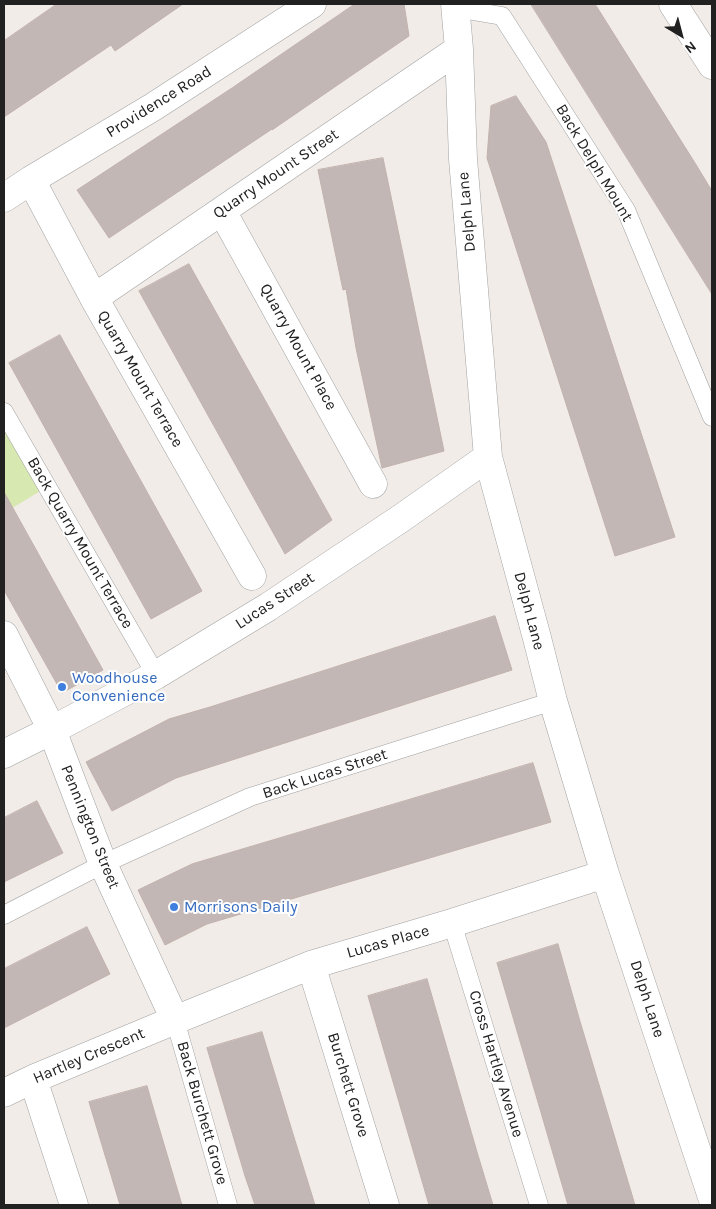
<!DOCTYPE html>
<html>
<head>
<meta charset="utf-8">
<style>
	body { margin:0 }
	#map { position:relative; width:716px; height:1209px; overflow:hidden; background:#f1ece8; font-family:Karla,sans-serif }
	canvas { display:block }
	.frame { position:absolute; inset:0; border:5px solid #212121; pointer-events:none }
	.north { position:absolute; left:656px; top:10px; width:50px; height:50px; -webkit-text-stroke:4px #fff; paint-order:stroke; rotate:143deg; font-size:14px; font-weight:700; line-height:20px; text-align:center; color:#212121 }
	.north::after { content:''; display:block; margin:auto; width:18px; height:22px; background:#212121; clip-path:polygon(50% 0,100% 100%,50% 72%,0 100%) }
</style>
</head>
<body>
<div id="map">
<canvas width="716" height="1209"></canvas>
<div class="frame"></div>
<div class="north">N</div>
</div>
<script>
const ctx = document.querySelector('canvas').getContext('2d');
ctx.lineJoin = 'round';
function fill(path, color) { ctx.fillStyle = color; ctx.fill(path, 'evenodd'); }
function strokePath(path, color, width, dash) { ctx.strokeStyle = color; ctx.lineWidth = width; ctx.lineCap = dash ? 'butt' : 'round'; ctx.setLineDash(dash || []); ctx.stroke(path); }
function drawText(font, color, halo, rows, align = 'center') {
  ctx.font = font + ' Karla,sans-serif'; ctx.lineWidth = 4; ctx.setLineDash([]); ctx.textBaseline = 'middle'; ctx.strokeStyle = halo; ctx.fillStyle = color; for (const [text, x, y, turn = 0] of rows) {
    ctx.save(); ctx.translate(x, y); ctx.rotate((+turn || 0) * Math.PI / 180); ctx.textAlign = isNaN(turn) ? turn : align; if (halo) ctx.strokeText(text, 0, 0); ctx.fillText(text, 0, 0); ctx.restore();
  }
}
const grass = new Path2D(`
	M4,412L47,487L4,513Z`);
const building = new Path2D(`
	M57,4H183L115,51L111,45L4,117V41Z
	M355,4H404L409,36L272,130V129L109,238L77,190L232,88Z
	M531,4H595L695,163L712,191V294Z
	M516,96L546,142L675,537L615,556L487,158L491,106Z
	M383,158L444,451L382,468L356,348L346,289L343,290L318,170Z
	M189,264L332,520L285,554L139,291Z
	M60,335L202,591L151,619L9,363Z
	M4,492L103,670L62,693L4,590Z
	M495,616L512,670L176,778L112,811L86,762L169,719L210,707Z
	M533,763L551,822L207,924L165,945L138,890L192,864Z
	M37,801L63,853L4,882V818Z
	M87,927L110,974L4,1028V969Z
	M558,944L579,1018L635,1205H568L540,1109L497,963Z
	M427,979L477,1152L493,1205H429L368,996Z
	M262,1032L293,1134L315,1205H255L245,1176L207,1048Z
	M147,1086L155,1114L182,1205H120L89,1102Z`);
const service = new Path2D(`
	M455,8L502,16L626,210L712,417
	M4,412L156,675
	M4,915L103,864L250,797L553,701
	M452,923L539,1205
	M175,1020L228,1205`);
const minor = new Path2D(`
	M455,4L459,49L463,159L488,457L537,638L553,701L605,874L712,1197
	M673,4L712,65
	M31,180L94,298L252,576
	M4,198L31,180L153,107L312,4
	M222,211L373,484
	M94,298L459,49
	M4,635L52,730L103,864L175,1020
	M4,754L52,730L156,675L268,607L400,519L488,457
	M311,965L385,1205
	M33,1079L74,1205
	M4,1093L33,1079L175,1020L311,965L452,923L605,874`);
const markers = [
	[62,687,5,"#3f7fe0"],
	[174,907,5,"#3f7fe0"]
];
const streetNames = [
	["Providence Road",159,102,-32],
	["Back Delph Mount",594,163,59],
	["Quarry Mount Street",276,174,-34],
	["Delph Lane",467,212,-95],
	["Quarry Mount Place",298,347,61],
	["Quarry Mount Terrace",140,379,60],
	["Back Quarry Mount Terrace",80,543,60],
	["Lucas Street",275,601,-33],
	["Delph Lane",529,611,75],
	["Back Lucas Street",325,774,-18],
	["Pennington Street",90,827,68],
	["Lucas Place",388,942,-16],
	["Delph Lane",647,999,72],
	["Hartley Crescent",89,1056,-23],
	["Cross Hartley Avenue",496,1064,73],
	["Burchett Grove",348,1085,73],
	["Back Burchett Grove",202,1113,74]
];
const shopNames = [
	["Woodhouse",72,678],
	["Convenience",72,696],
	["Morrisons Daily",184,907]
];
fill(grass, '#d7e8b1');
fill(building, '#c2b7b5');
strokePath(building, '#c2b1ab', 1);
strokePath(service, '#a2a2a2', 19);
strokePath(minor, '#a2a2a2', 29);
strokePath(service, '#fff', 18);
strokePath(minor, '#fff', 28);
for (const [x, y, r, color] of markers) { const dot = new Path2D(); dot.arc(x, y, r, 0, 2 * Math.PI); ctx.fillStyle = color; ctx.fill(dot); strokePath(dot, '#fff', 2); }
drawText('16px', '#212121', '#fff', streetNames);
drawText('16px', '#366cbe', '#fff', shopNames, 'left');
</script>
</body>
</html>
